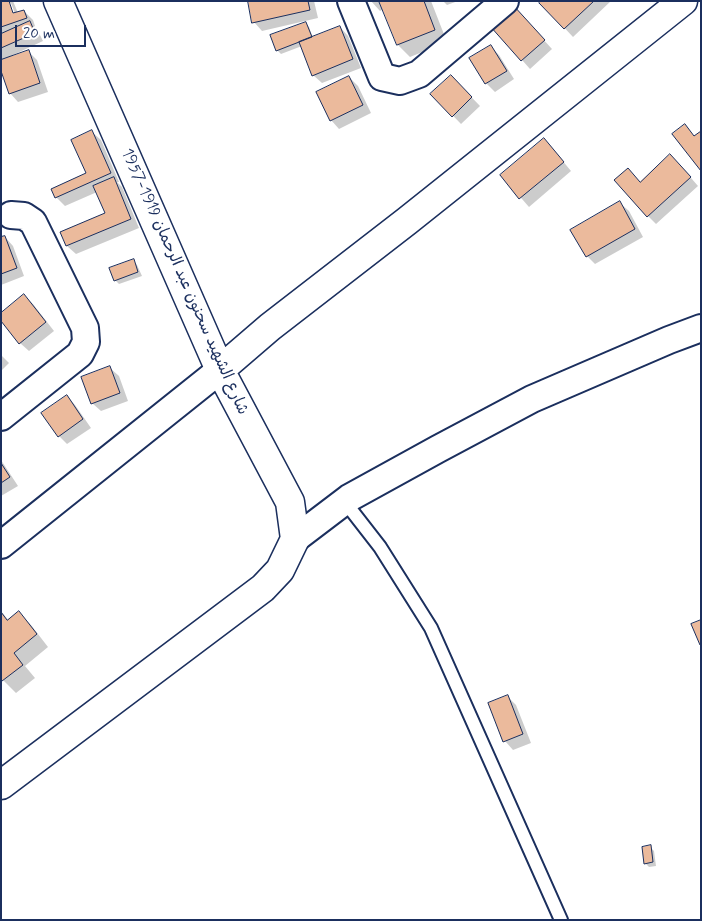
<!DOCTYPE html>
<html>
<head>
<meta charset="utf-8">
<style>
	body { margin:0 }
	#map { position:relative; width:702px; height:921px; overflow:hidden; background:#fff; font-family:Mynerve,sans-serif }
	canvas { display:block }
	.frame { position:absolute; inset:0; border:2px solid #1b2f5e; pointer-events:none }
	.scale { position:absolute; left:15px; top:25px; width:71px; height:22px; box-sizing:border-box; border:2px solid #1b2f5e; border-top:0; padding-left:6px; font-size:15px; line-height:18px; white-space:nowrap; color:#1b2f5e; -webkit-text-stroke:4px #fff; paint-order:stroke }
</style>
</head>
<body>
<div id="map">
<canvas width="702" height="921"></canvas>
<div class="frame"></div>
<div class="scale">20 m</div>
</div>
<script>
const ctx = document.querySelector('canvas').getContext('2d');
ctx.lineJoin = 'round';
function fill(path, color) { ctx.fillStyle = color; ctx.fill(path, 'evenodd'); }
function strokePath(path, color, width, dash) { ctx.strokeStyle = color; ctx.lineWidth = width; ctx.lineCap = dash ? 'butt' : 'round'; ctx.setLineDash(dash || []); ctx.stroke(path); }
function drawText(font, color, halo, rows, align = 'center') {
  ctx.font = font + ' Mynerve,"Playpen Sans Arabic",sans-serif'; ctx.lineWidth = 4; ctx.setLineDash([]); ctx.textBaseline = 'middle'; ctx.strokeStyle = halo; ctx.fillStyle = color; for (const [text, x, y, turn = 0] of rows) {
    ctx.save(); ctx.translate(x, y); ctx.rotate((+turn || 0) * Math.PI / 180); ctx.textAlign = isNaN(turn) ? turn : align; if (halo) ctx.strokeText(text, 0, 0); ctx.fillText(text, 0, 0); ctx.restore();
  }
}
const shadow = new Path2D(`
	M1,1H13L18,13L24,11L33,20L35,26H34L38,31L43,41L13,55L14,57L28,51L37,60L48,92L18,102L10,93L1,68ZM8,3H11L17,19L14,20Z
	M249,1H314L318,18L262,31L254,22Z
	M371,1H431L447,42L410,57L398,45L384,9L380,11Z
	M443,1H458L447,5Z
	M543,1H611L573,37L541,3Z
	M521,15L552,49L530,69L492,26Z
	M305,23L309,27L313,38L340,27L348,36L361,68L322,83L313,75L302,46L281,54L277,50Z
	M490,46L499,55L514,79L495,92L486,83L471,59Z
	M451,76L480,106L461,124L432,94Z
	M349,77L358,86L371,113L339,129L331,120Z
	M92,132L101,140L119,182H117L122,187L139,228L76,254L67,246L106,214L97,192L65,206L56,197L53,190L87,174Z
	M552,148L571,171L529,207L501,175Z
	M679,164L698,186L656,224L648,216L641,183Z
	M620,203L629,211L643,237L595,264L587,256Z
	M5,237L13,246L24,276L1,285V238Z
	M133,261L137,265L142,276L119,284L115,280Z
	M24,296L33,304L54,331L29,351L20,343Z
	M1,355L9,363L1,371Z
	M110,368L119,376L128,401L101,411L92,403Z
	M67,396L75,405L91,428L67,444L59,436Z
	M1,460L18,486L1,496Z
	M1,611L9,621L19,613L31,625L48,647L25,666L35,678L16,693L1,678Z
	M508,697L516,705L531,743L513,750L505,741L490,704Z
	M650,847L654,851L656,866L649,867L645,863Z`);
const building = new Path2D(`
	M1,1H9L13,13L24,10L27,18L1,27Z
	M248,1H308L310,10L252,23Z
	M379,1H424L435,30L397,45Z
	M541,1H594L564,29L539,3Z
	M513,5L545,40L521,61L490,26Z
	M30,21L35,33L1,48V34Z
	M306,22L312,37L276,51L270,35Z
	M340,26L353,59L312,76L299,42Z
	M491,45L507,71L485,84L469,58Z
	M29,50L40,83L9,94L1,71V60Z
	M451,75L472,97L452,117L430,94Z
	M349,76L363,105L330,121L316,92Z
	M685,124L694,136L701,131V171L672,134Z
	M92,130L111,173L55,198L51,189L86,173L71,140Z
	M544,138L564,162L519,199L500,175Z
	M670,154L691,177L647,217L614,180L628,168L640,182Z
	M114,177L131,219L66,246L60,232L105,213L93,186Z
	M620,201L635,229L586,257L570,230Z
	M5,236L17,268L1,274V237Z
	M134,259L138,272L114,281L109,268Z
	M24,294L46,322L19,344L1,321V313Z
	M110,366L120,393L91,404L81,377Z
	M67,395L83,419L58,437L41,413Z
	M1,463L10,477L1,483Z
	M19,611L37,634L14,653L23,665L2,681L1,680V612L7,620Z
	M701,620V645H700L691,624Z
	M508,695L523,734L503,742L488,703Z
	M651,845L653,862L644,864L642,847Z`);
const service = new Path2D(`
	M345,502L380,547L431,628L561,920`);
const minor = new Path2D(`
	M351,1L382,77L400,81L419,74L505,1
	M1,417L80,354L86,342L85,328L33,222L24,216L11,215
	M295,539L349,498L438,449L532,399L669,340L701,328
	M1,545L220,370`);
const tertiary = new Path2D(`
	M220,370L270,327L407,221L683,1
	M1,785L263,588L280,570L295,539L290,502L220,370L58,1`);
const streetNames = [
	["شارع الشهيد سحنون عبد الرحمان 1919-1957",184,282,66]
];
fill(shadow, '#0003');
fill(building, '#ebba9c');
strokePath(building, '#1b2f5e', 1);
strokePath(service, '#1b2f5e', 16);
strokePath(minor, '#1b2f5e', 30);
strokePath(tertiary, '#1b2f5e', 31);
strokePath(service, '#fff', 12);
strokePath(minor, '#fff', 26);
strokePath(tertiary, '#fff', 28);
drawText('16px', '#1b2f5e', '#fff', streetNames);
</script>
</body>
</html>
